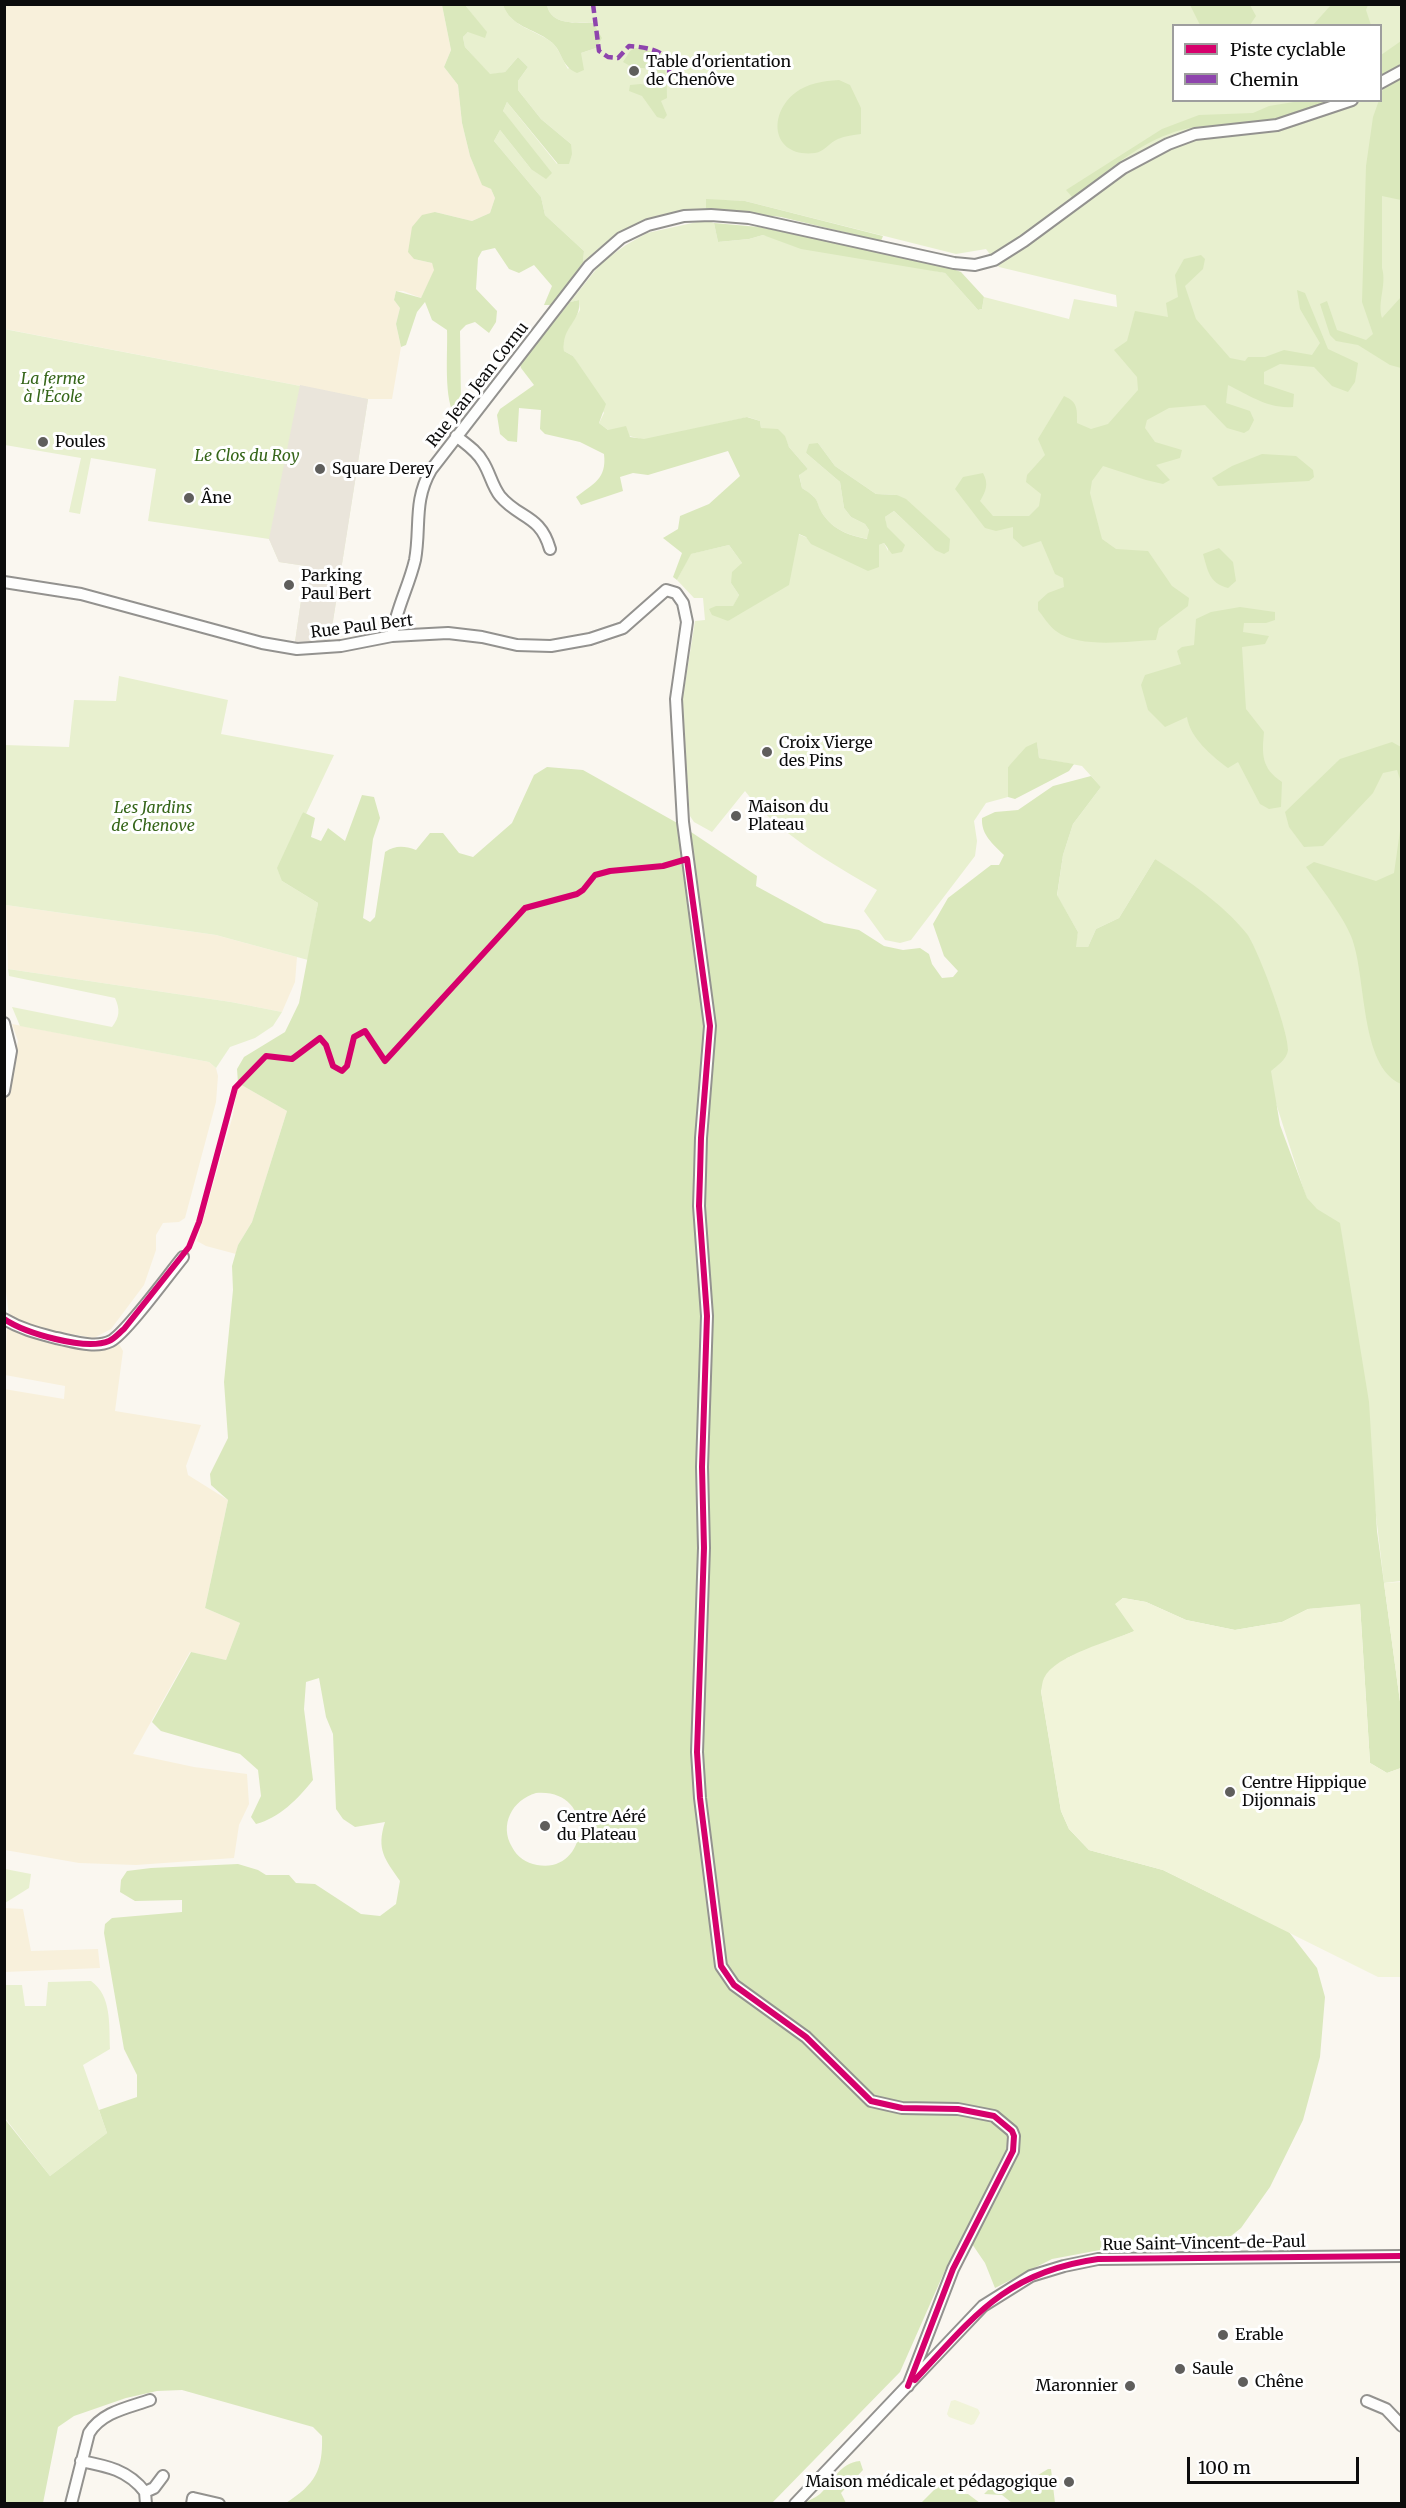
<!DOCTYPE html>
<html>
<head>
<meta charset="utf-8">
<style>
	body { margin:0 }
	#map { position:relative; width:1406px; height:2508px; overflow:hidden; background:#faf7f0; font-family:Merriweather,serif }
	canvas { display:block }
	.frame { position:absolute; inset:0; border:6px solid #0c0c0c; pointer-events:none }
	.legend { position:absolute; left:1172px; top:24px; width:210px; height:78px; box-sizing:border-box; background:#fff; border:2px solid #9e9e9e; margin:0; padding:8px 10px; list-style:none; font-size:18px; color:#0c0c0c }
	.legend li { display:flex; align-items:center; gap:12px; height:30px }
	.legend b { width:30px; border:2px solid #9e9e9e }
	.scale { position:absolute; left:1187px; top:2457px; width:172px; height:27px; box-sizing:border-box; border:3px solid #0c0c0c; border-top:0; padding-left:8px; font-size:18px; line-height:21px; white-space:nowrap; color:#0c0c0c; -webkit-text-stroke:4px #fff; paint-order:stroke }
</style>
</head>
<body>
<div id="map">
<canvas width="1406" height="2508"></canvas>
<div class="frame"></div>
<ul class="legend">
<li><b style="height:8px;background:#d6006c"></b>Piste cyclable</li>
<li><b style="height:8px;background:#8e44ad"></b>Chemin</li>
</ul>
<div class="scale">100 m</div>
</div>
<script>
const ctx = document.querySelector('canvas').getContext('2d');
ctx.lineJoin = 'round';
function fill(path, color) { ctx.fillStyle = color; ctx.fill(path, 'evenodd'); }
function strokePath(path, color, width, dash) { ctx.strokeStyle = color; ctx.lineWidth = width; ctx.lineCap = dash ? 'butt' : 'round'; ctx.setLineDash(dash || []); ctx.stroke(path); }
function drawText(font, color, halo, rows, align = 'center') {
  ctx.font = font + ' Merriweather,serif'; ctx.lineWidth = 6; ctx.setLineDash([]); ctx.textBaseline = 'middle'; ctx.strokeStyle = halo; ctx.fillStyle = color; for (const [text, x, y, turn = 0] of rows) {
    ctx.save(); ctx.translate(x, y); ctx.rotate((+turn || 0) * Math.PI / 180); ctx.textAlign = isNaN(turn) ? turn : align; if (halo) ctx.strokeText(text, 0, 0); ctx.fillText(text, 0, 0); ctx.restore();
  }
}
const farmland = new Path2D(`
	M4,5H442L451,50L444,67L458,85L462,123L470,156L482,184L491,189L495,198L490,213L472,221L435,212L414,259L432,263L435,270L421,298L403,291H396L394,300L400,308L396,324L401,347L392,399H368L5,329Z
	M6,905L216,935L297,957L295,982L282,1012L231,1002L8,969Z
	M12,1024L209,1062L216,1068L218,1076L216,1102L185,1218L179,1222L163,1223L156,1235V1250L144,1285L111,1329L94,1338L25,1326L9,1316L4,1275V1111L18,1041Z
	M238,1083L287,1111L252,1222L238,1245L236,1254L206,1246L197,1241L233,1115Z
	M7,1326L87,1347L110,1349L119,1344L123,1351L115,1411L201,1425L186,1466L188,1475L228,1500L205,1608L240,1623L226,1660L190,1652L133,1754L194,1767L247,1774L249,1804L239,1825L234,1858L136,1865L79,1863L5,1850L4,1389L64,1399L65,1386L5,1375Z
	M4,1908L23,1909L31,1951L98,1949L100,1968L5,1972Z`);
const green = new Path2D(`
	M465,5H503C511,26 532,29 550,41C558,46 563,61 568,69L581,53L596,48L593,23C576,22 551,26 547,5H1401V1581L1384,1583L1357,1356L1272,1091L1155,859L1119,918L1096,929L1088,947H1075L1078,932L1057,896L1063,855L1073,824L1101,787L1082,766L1039,758L1037,742L1008,767V797L986,803L974,821L977,841L975,856L911,940L900,943L885,940L864,911L877,890C830,862 778,834 745,791L712,832L694,822L690,816L681,709L695,621L705,620L703,598H694L677,580L690,554L729,545L742,563L731,583L739,595L733,607L716,606L728,621L798,534L878,567L879,545L884,543L888,551L885,517L894,511L935,550L897,495L876,494L835,466L818,443L806,453L840,482L844,508L851,517L865,524L869,530L868,539C852,536 835,531 825,517C813,502 824,502 802,488L799,474L808,469L789,447L784,436L761,428L760,421L748,417L644,440L608,430L599,423L604,413L573,356L564,351L562,338L580,310L579,300L570,302L602,262L626,245L647,233L706,220L714,223L718,242L749,239L763,235L945,273L978,310L982,309L984,297L1069,319L1074,299L1117,307L1116,295L999,267L986,249L956,254L745,201L706,200V209L641,222L600,247L583,263L584,251L545,215L541,197L494,141L500,130L531,169L503,111L507,102L557,164L571,144L541,119L518,90V81L528,67L518,57L505,72L490,75L465,47L463,37L468,32H486ZM1174,26H1380V100H1174Z
	M4,329L368,399L330,640L295,642L306,566L279,562L269,539L148,521L156,469L91,458L80,514L69,512L81,458L5,445Z
	M119,676L228,700L221,734L334,755L306,814L303,812L282,881L318,903L308,960L216,935L6,905L4,745L69,747L74,700L116,701Z
	M8,969L231,1002L282,1012L273,1026L255,1038L230,1047L216,1068L209,1062L20,1026L12,1007L112,1027C120,1017 120,1009 115,998L9,976Z
	M5,1869L31,1874L29,1888L5,1903Z
	M91,1981C112,1996 109,2025 110,2049L83,2065L107,2133L50,2176L5,2118V1985H22L25,2006H46L48,1982Z`);
const forest = new Path2D(`
	M442,5H465L487,32L485,38L468,32L463,37L465,47L490,74L505,72L518,57L528,67L518,81V90L541,119L571,144L572,154L569,164H558L507,102L503,111L552,173L546,179L531,169L500,130L494,141L541,197L545,215L584,251L583,263L551,305H544L552,286L534,265L519,273L509,269L495,248L482,251L478,258L476,289L497,311L496,322L489,333L475,322L466,325L460,331L461,403L456,417C443,402 448,351 447,330L432,320L425,302L417,312L406,345L401,347L396,324L400,308L394,300L396,291L421,298L434,270L432,263L414,259L408,252L412,227L422,215L435,212L472,221L490,213L495,198L491,189L482,185L470,156L462,123L458,85L444,67L451,50Z
	M503,5H547C551,26 576,22 593,23L602,38L596,48L581,53L584,70L577,73C560,66 563,50 550,41C533,28 511,27 503,5Z
	M1190,5H1250L1256,16L1250,25H1200Z
	M1331,5H1368L1366,10L1371,25H1313Z
	M1401,41V64L1381,76V55Z
	M635,48C667,50 667,74 667,98L661,101L667,115L664,119L657,117L642,96L629,91L630,85L641,84L655,87L656,80L652,69L632,67L623,62L630,51Z
	M1401,75V200L1382,196V268C1387,285 1377,302 1382,318L1401,297V368L1390,365L1358,345L1336,341L1330,335L1320,304L1327,301L1337,330L1366,340L1373,334L1362,302L1366,166L1373,117L1383,89L1391,80Z
	M839,80L850,85L861,108V134C854,135 845,136 838,139C830,142 824,152 815,153C772,158 767,115 795,93C808,83 823,81 839,80Z
	M1300,101H1336C1310,111 1283,121 1256,123C1227,126 1196,123 1169,134C1133,147 1103,175 1073,198L1066,190L1162,129L1199,115L1253,113L1269,106Z
	M706,199L745,201L883,236L881,241L781,217L706,209Z
	M714,223L759,227L945,266L961,272L984,297L982,309L978,310L945,273L801,249L763,235L749,239L718,242Z
	M1201,255L1205,259L1203,269L1185,286L1196,319L1230,358L1245,361L1248,357H1265L1284,350L1312,355L1320,343L1300,309L1297,290L1305,293L1328,349L1358,363L1355,382L1348,392L1332,386L1314,367L1280,364L1264,372V384L1294,394L1293,407C1268,409 1249,395 1228,385L1226,403L1250,411L1254,420L1249,430L1244,433L1227,428L1205,405L1169,408L1147,420L1145,428L1155,442L1182,450L1180,458L1156,465L1170,480L1163,484L1146,480L1103,466L1092,481L1090,493L1102,539L1116,549L1148,551L1172,586L1189,598L1188,606L1159,628L1156,640C1129,641 1079,649 1056,631C1049,626 1043,616 1038,610V602L1048,593L1064,587L1063,578L1055,574L1041,541L1023,547L1013,538V527L996,531L985,528L955,489L963,477L983,473C989,484 986,491 980,501L993,516H1029L1039,506L1041,494L1026,482L1027,475L1045,455L1038,439L1064,396C1078,402 1077,409 1077,423L1091,429L1108,424L1138,390L1137,377L1114,350L1127,341L1135,311L1168,317L1166,303L1178,297L1175,275L1184,259Z
	M579,300C582,322 561,326 564,351L573,356L606,404L599,423L608,430L626,426L630,437L644,439L747,417L760,421L761,428L778,429L785,436L789,447L808,469L799,475L802,488C824,502 813,501 825,517C835,531 852,536 867,539L869,530L865,524L851,517L844,508L840,482L806,453L809,444L818,443L835,466L876,494L897,495L906,499L950,539L949,551L944,554L935,550L894,511L885,517L887,527L905,545L902,552L892,554L884,543L879,545V567L868,571L811,544L806,537L799,534L789,585L728,621L712,615L709,609L716,606H733L739,595L731,583L732,572L742,563L729,545L691,554L677,580L673,577L682,553L663,538L678,529L680,516L709,504L740,476L728,451L648,475L633,473L620,477L623,491L581,505L576,497C593,484 607,479 604,454L580,442L545,434L540,429L541,410L519,408L517,442L508,441L500,434L497,415L500,409L534,385L521,368L520,364L570,302Z
	M1262,454L1296,456L1313,470L1314,477L1309,481L1218,486L1212,478L1232,466Z
	M1219,548L1233,562L1236,581L1228,588C1209,583 1208,571 1203,554Z
	M1240,607L1275,612V620L1266,623H1244L1243,632L1269,636L1265,644L1242,647L1246,709L1264,732C1262,754 1261,768 1282,782L1281,807L1269,809L1260,804L1238,762L1228,768C1212,756 1190,738 1187,717L1165,727L1148,710L1141,685L1145,675L1181,664L1177,651L1182,647L1194,645L1196,619L1211,612Z
	M1037,742L1039,758L1074,764L1069,771L1015,799L1008,797V767L1026,747Z
	M1392,742L1401,747V782L1397,770L1383,773L1373,793L1323,846L1304,847L1289,827L1285,812L1340,759Z
	M547,767L583,770L679,824L757,876L756,886L824,923L859,930L884,946L903,950L920,948L929,954L932,964L942,978L953,977L958,971L944,956L933,924L948,898L991,865H999L1004,855C993,844 981,835 982,818L995,812L1018,810L1053,786L1091,776L1101,787L1073,824L1063,855L1057,895L1078,932L1076,947H1088L1096,929L1119,918L1155,859C1187,880 1222,903 1247,934C1258,949 1289,1032 1288,1050C1287,1059 1278,1065 1271,1071L1280,1125L1307,1198L1317,1209L1340,1223L1369,1402L1377,1531L1401,1709V1768L1387,1773L1370,1763L1360,1605L1308,1609L1282,1622L1235,1630L1186,1620L1146,1602L1123,1598L1116,1604L1135,1631L1067,1658L1041,1691L1061,1811L1069,1829L1089,1850L1163,1870L1289,1932L1317,1968L1325,1997L1320,2057L1303,2120L1270,2187L1241,2228L1221,2244L1116,2247L1052,2259L995,2288L985,2263L970,2241L956,2262L946,2268L900,2372L772,2503H286C315,2484 323,2471 322,2436L313,2427L182,2390L157,2391L126,2398L74,2416L58,2427L43,2503H5L4,2118L50,2176L107,2133L99,2110L137,2097V2075L124,2049L104,1933L105,1924L112,1918L182,1912V1900L135,1901L120,1892L121,1880L127,1871L151,1868L238,1864L258,1870L266,1875H289L296,1883L315,1884L361,1914L380,1916L396,1904L400,1881C385,1859 376,1850 385,1822L355,1827L343,1819L336,1809L333,1734L326,1717L319,1678L306,1682L304,1709L313,1780C298,1799 279,1818 256,1824L251,1817L261,1796L258,1770L240,1754L161,1731L152,1722L191,1652L226,1660L240,1623L205,1608L228,1500L211,1485L210,1474L228,1438L224,1382L233,1290L232,1266L238,1245L252,1222L287,1111L238,1083L237,1069L244,1057L285,1032L299,1003L318,903L282,881L277,868L303,812L315,818L311,837L321,841L328,828L345,841L362,795L374,797L380,818L373,839L363,918L370,922L375,917L385,852C396,845 404,846 416,850L430,833H443L459,853L473,857L512,823L534,775ZM536,1793C598,1788 589,1875 537,1865C526,1863 517,1857 512,1847C499,1825 512,1800 536,1793Z
	M1401,824V1084C1359,1066 1367,975 1351,936C1343,916 1319,885 1306,867L1314,862L1376,881L1394,873Z
	M860,2461L863,2470L841,2493L846,2503H804C809,2500 815,2498 820,2494C834,2481 839,2463 860,2461Z
	M1048,2469H1051L1055,2503H1012L1002,2495L984,2494L989,2489L1025,2483Z
	M943,2481L951,2482L962,2494H968L980,2503H921Z`);
const pitch = new Path2D(`
	M1401,1582H1402L1401,1709L1384,1583Z
	M1123,1598L1146,1602L1186,1620L1235,1630L1282,1622L1308,1609L1360,1604L1370,1763L1387,1773L1401,1768V1977H1378L1163,1870L1089,1850L1069,1829L1061,1811L1041,1691C1042,1687 1042,1682 1044,1678C1055,1655 1112,1641 1134,1631L1115,1604Z
	M955,2400L978,2409L980,2413L974,2424L971,2425L949,2417L947,2414L951,2401Z`);
const plaza = new Path2D(`
	M300,385L368,399L330,640L307,643L295,642L306,566L279,562L269,539Z`);
const minor = new Path2D(`
	M1380,83L1402,71
	M456,436C466,444 477,451 483,462C490,473 492,486 500,496C519,519 540,514 550,549
	M4,582L81,594L262,643L297,649L341,646L392,636L429,634L448,633L482,637L517,645L551,646L590,639L623,628L666,590L676,593L683,603L687,622L676,699L683,822L710,1026L701,1138L700,1175L699,1206L707,1316L702,1467L704,1548L697,1752L700,1798L721,1966L734,1985L806,2037L871,2101L902,2108L958,2109L994,2116L1012,2131L1014,2136L1013,2151L953,2269L908,2386
	M392,636C396,609 409,586 415,560C421,527 413,501 431,470L589,266L621,238L648,225L684,216L711,215L749,218L954,263L975,265L994,260L1024,241L1123,168L1168,144L1195,134L1277,125L1352,100
	M4,1023L11,1051L4,1091
	M4,1319C21,1329 37,1333 56,1338C72,1341 95,1349 111,1341C127,1332 169,1274 183,1257
	M1367,2401L1386,2409L1402,2426
	M81,2461C107,2466 128,2470 145,2492L146,2504
	M145,2492L154,2488L163,2476
	M71,2504L89,2433C102,2412 127,2408 150,2400
	M192,2504L193,2498L219,2504
	M795,2504L983,2306L1031,2276L1064,2266L1098,2259L1402,2256`);
const quiet = new Path2D(`
	M593,4L599,51L608,57L618,58L629,46C646,47 674,51 669,73`);
const cycleway = new Path2D(`
	M4,1319C25,1333 85,1351 109,1341C114,1339 119,1333 124,1329L189,1247L199,1222L235,1088L266,1056L292,1059L320,1038L326,1045L333,1066L342,1071L347,1066L354,1037L365,1031L385,1061L525,908L577,894L583,890L595,875L610,871L663,866L687,859L710,1026L701,1138L700,1175L699,1206L707,1316L702,1467L704,1548L697,1752L700,1798L721,1966L734,1985L806,2037L871,2101L902,2108L958,2109L994,2116L1012,2131L1014,2136L1013,2151L953,2269L908,2386
	M915,2380C974,2316 1006,2272 1098,2259L1402,2256`);
const markers = [
	[634,71,6,"#5f5e5c"],
	[43,442,6,"#5f5e5c"],
	[320,469,6,"#5f5e5c"],
	[189,498,6,"#5f5e5c"],
	[289,585,6,"#5f5e5c"],
	[767,752,6,"#5f5e5c"],
	[736,816,6,"#5f5e5c"],
	[1230,1792,6,"#5f5e5c"],
	[545,1826,6,"#5f5e5c"],
	[1223,2335,6,"#5f5e5c"],
	[1180,2369,6,"#5f5e5c"],
	[1243,2382,6,"#5f5e5c"],
	[1130,2386,6,"#5f5e5c"],
	[1069,2482,6,"#5f5e5c"]
];
const poiNames = [
	["Table d'orientation",646,62],
	["de Chenôve",646,80],
	["Poules",55,442],
	["Square Derey",332,469],
	["Âne",201,498],
	["Parking",301,576],
	["Paul Bert",301,594],
	["Croix Vierge",779,743],
	["des Pins",779,761],
	["Maison du",748,807],
	["Plateau",748,825],
	["Centre Hippique",1242,1783],
	["Dijonnais",1242,1801],
	["Centre Aéré",557,1817],
	["du Plateau",557,1835],
	["Erable",1235,2335],
	["Saule",1192,2369],
	["Chêne",1255,2382],
	["Maronnier",1118,2386,"right"],
	["Maison médicale et pédagogique",1057,2482,"right"]
];
const parkNames = [
	["La ferme",53,379],
	["à l'École",53,397],
	["Le Clos du Roy",247,456],
	["Les Jardins",153,808],
	["de Chenove",153,826]
];
const streetNames = [
	["Rue Jean Jean Cornu",478,385,-52],
	["Rue Paul Bert",362,627,-7],
	["Rue Saint-Vincent-de-Paul",1204,2244,-1]
];
fill(farmland, '#f8f0db');
fill(green, '#e8f0cf');
fill(forest, '#dae8bc');
fill(pitch, '#f1f4d9');
fill(plaza, '#eae5db');
strokePath(minor, '#93928f', 14);
strokePath(minor, '#fefefd', 10);
strokePath(quiet, '#8e44ad', 4.5, [9, 4.5]);
strokePath(cycleway, '#d6006c', 6);
for (const [x, y, r, color] of markers) { const dot = new Path2D(); dot.arc(x, y, r, 0, 2 * Math.PI); ctx.fillStyle = color; ctx.fill(dot); strokePath(dot, '#fff', 2); }
drawText('16px', '#0c0c0c', '#fff', poiNames, 'left');
drawText('italic 16px', '#36661a', '#fff', parkNames);
drawText('16px', '#0c0c0c', '#fff', streetNames);
</script>
</body>
</html>
